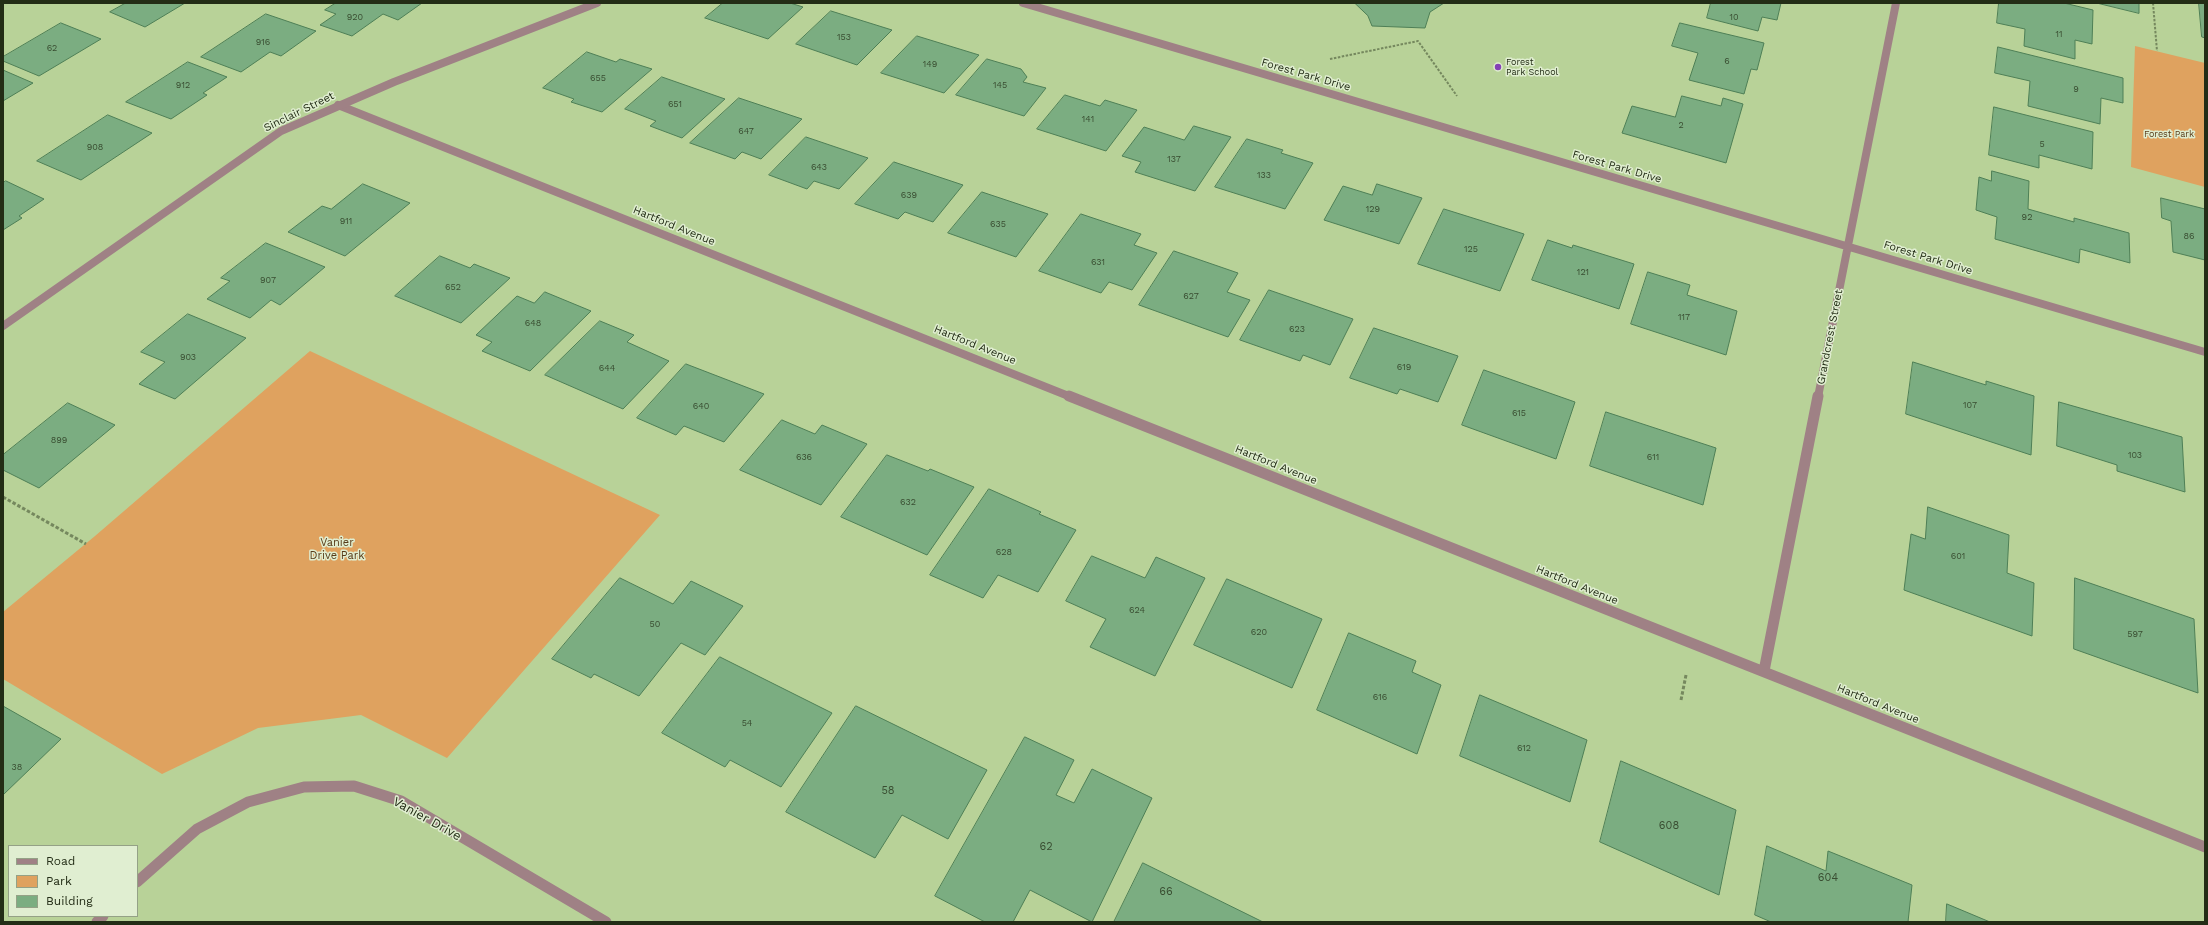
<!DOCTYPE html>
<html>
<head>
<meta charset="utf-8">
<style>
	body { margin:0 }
	#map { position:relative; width:2208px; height:925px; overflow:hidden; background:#b8d298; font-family:"Work Sans",sans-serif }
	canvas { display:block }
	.frame { position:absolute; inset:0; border:4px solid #232d16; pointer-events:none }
	.legend { position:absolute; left:8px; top:845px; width:130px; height:72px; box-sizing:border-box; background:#e0eed1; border:1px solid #94a186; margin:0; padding:5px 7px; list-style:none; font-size:12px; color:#232d16 }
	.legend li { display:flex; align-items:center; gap:8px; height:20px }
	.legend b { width:20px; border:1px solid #94a186 }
</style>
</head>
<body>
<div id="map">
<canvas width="2208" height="925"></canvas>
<div class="frame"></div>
<ul class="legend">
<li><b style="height:5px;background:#9f8185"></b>Road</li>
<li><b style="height:11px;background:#dfa25f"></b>Park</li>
<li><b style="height:11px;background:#7bad81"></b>Building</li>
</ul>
</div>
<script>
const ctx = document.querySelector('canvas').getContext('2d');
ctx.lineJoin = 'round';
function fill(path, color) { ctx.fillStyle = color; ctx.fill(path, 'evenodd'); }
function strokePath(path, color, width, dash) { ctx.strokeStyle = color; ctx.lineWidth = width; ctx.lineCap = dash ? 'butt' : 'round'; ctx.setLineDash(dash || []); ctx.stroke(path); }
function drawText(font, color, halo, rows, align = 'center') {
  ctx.font = font + ' "Work Sans",sans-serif'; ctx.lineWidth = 3; ctx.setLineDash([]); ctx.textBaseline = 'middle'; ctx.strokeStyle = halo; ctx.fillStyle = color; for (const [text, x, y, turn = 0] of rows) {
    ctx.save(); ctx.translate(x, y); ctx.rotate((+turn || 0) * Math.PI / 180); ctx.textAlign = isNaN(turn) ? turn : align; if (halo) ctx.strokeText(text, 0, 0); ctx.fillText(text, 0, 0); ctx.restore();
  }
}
const green = new Path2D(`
	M2135,46L2205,63V187L2131,167Z
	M310,351L660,515L447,758L361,715L258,728L162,774L3,679V612L95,536Z`);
const building = new Path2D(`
	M126,3H185L145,27L110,12Z
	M336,3H422L398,20L383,14L352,36L320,25L336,14L325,10Z
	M723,3H790L803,7L768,39L705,18Z
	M1355,3H1444L1430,12L1425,28L1372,26L1368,16Z
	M1711,3H1781L1777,20L1762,17L1758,31L1707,18Z
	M1999,3H2064L2093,10L2092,44L2075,40V59L2024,46L2025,29L1997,23Z
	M2097,3H2139V13Z
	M2199,3H2205V38L2202,37Z
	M831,11L892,30L857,65L796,44Z
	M266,14L316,31L281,56L270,52L241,72L201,57Z
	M61,23L101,39L39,76L3,61V57Z
	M1680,23L1764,43L1757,70L1751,69L1744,94L1689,80L1698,53L1672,46Z
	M917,36L979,55L944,93L881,73Z
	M1998,47L2123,78V103L2101,98L2100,124L2028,106L2030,81L1995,73Z
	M587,52L616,62L620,59L652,69L602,112L571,102L574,99L543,88Z
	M987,59L1021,69L1027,77L1023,82L1046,88L1024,116L956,95Z
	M188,62L227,77L203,93L207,95L171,119L126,102Z
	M3,70L33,83L3,101Z
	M662,77L725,99L682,138L650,126L656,121L625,109Z
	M1065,95L1100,106L1105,100L1137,110L1106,151L1037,129Z
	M1682,96L1721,106L1723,98L1743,104L1726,163L1622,133L1632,106L1675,117Z
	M739,98L802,119L761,159L742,152L735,159L690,143Z
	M1994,107L2093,132L2092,169L2039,155V168L1989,155Z
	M108,115L152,133L81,180L37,161Z
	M1194,126L1231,137L1195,191L1135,172L1141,162L1122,156L1144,127L1184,140Z
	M806,137L868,158L839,189L814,181L807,189L769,175Z
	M1247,139L1283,150L1281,153L1313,163L1285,209L1215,187Z
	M894,162L963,185L933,222L905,212L898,219L855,204Z
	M1992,171L2029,181L2028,209L2074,222V218L2129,233L2130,263L2080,249L2079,263L1995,239L1997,217L1976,210L1979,177L1991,181Z
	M6,181L44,199L19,216L22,218L3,230V183Z
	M363,184L410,203L345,256L288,232L322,206L331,209Z
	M1377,184L1422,198L1399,244L1324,220L1343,186L1372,195Z
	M982,192L1048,214L1016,257L948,233Z
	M2161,198L2205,209V260L2173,252L2171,221L2162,218Z
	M1444,209L1524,234L1500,291L1418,264Z
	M1081,214L1141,234L1134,245L1157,253L1132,290L1109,282L1101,293L1039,271Z
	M1548,240L1572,248L1573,245L1634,264L1619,309L1532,280Z
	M266,243L325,267L280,305L271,300L250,318L207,299L230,281L221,278Z
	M1174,251L1238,273L1227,292L1250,300L1228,337L1139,305Z
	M440,256L470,268L474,264L510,278L461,323L395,296Z
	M1648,272L1690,285L1687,295L1737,311L1726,355L1631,324Z
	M1269,290L1353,319L1330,365L1303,355L1300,361L1240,340Z
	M545,292L591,311L530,371L482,351L492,342L476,335L517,296L534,303Z
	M188,314L246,338L175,399L139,384L165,362L141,352Z
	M600,321L634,335L627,342L669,361L623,409L545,375Z
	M1374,328L1458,356L1438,402L1400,389L1397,394L1350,378Z
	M1913,362L1986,385V381L2034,396L2031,455L1906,414Z
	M686,364L764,394L724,442L684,426L676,435L637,418Z
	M1484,370L1575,402L1556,459L1462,425Z
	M2059,402L2182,437L2185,492L2117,471V465L2057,446Z
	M68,403L115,425L39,488L3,470V455Z
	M1606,412L1716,448L1703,505L1590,466Z
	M782,420L815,434L822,425L867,444L821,505L740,470Z
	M887,455L928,471L930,469L974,487L927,555L841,517Z
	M989,489L1041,512L1039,514L1076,530L1038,592L998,575L983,598L930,575Z
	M1928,507L2009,535L2007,573L2034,583L2032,636L1904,590L1911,534L1925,539Z
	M1092,556L1145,578L1156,557L1205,578L1155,676L1090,647L1106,619L1066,601Z
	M620,578L673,604L691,581L743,606L705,655L681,643L639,696L594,674L591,678L552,659Z
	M2075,578L2194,619L2198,693L2074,649Z
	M1227,579L1322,619L1292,688L1194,645Z
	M1349,633L1416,661L1412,672L1441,685L1417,754L1317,710Z
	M720,657L832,713L781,787L730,760L725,767L662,733Z
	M1480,695L1587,740L1570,802L1460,756Z
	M3,706L61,739L3,795Z
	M856,706L987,770L948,839L902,815L875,858L786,812Z
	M1025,737L1074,760L1056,795L1074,803L1092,769L1152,798L1092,922L1030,890L1013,922H985L935,896Z
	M1621,761L1736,810L1719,895L1600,842Z
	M1767,846L1826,871L1828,851L1912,885L1908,922H1771L1755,915Z
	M1143,863L1263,922H1114Z
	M1947,904L1990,922H1946Z`);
const pathFar1 = new Path2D(`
	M2153,3L2157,51
	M1330,59L1418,41L1457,96`);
const path = new Path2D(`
	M3,497L86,544
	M1681,700L1686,675`);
const minorFar1 = new Path2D(`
	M1023,3L2205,352
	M338,105L1071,397
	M1818,397L1896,3`);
const minor = new Path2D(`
	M1069,396L2205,847
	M1764,671L1818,396
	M137,882L197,829L248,802L304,787L354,786L401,801L606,922
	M97,922L103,916`);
const tertiary = new Path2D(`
	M3,326L281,131L394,82L597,3`);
const markers = [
	[1498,67,4,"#8441b5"]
];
const numberNames = [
	["920",355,17],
	["10",1734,17],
	["11",2059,34],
	["153",844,37],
	["916",263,42],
	["62",52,48],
	["6",1727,61],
	["149",930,64],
	["655",598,78],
	["912",183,85],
	["145",1000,85],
	["9",2076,89],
	["651",675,104],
	["141",1088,119],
	["2",1681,125],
	["647",746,131],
	["5",2042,144],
	["908",95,147],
	["137",1174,159],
	["643",819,167],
	["133",1264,175],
	["639",909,195],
	["129",1373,209],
	["92",2027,217],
	["911",346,221],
	["635",998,224],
	["86",2189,236],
	["125",1471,249],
	["631",1098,262],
	["121",1583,272],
	["907",268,280],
	["652",453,287],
	["627",1191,296],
	["117",1684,317],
	["648",533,323],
	["623",1297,329],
	["903",188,357],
	["619",1404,367],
	["644",607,368],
	["107",1970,405],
	["640",701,406],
	["615",1519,413],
	["899",59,440],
	["103",2135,455],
	["636",804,457],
	["611",1653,457],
	["632",908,502],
	["628",1004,552],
	["601",1958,556],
	["624",1137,610],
	["50",655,624],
	["620",1259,632],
	["597",2135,634],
	["616",1380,697],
	["54",747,723],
	["612",1524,748],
	["38",17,767]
];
const farPoinames = [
	["Forest",1506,62],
	["Park School",1506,72]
];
const farParknames = [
	["Forest Park",2169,134]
];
const streetNames = [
	["Forest Park Drive",1306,75,16],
	["Sinclair Street",299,112,-26],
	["Forest Park Drive",1617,167,16],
	["Hartford Avenue",674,226,22],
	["Forest Park Drive",1928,258,17],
	["Grandcrest Street",1830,337,-79],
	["Hartford Avenue",975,345,22],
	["Hartford Avenue",1276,465,22],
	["Hartford Avenue",1577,585,22],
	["Hartford Avenue",1878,704,22]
];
const parkNames = [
	["Vanier",337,543],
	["Drive Park",337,556]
];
const nearNumbernames = [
	["58",888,791],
	["608",1669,826],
	["62",1046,847],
	["604",1828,878],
	["66",1166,892]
];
const nearStreetnames = [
	["Vanier Drive",427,819,29]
];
fill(green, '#dfa25f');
fill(building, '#7bad81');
strokePath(building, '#4e7f56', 1);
strokePath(pathFar1, '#75885e', 2, [2.5, 1.5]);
strokePath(path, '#75885e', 3, [3.5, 2]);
strokePath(minorFar1, '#9f8185', 8);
strokePath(minor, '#9f8185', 11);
strokePath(tertiary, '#9f8185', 8);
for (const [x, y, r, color] of markers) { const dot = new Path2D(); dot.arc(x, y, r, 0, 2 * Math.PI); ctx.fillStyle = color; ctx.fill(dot); strokePath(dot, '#e0eed1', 1.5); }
drawText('9px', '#394d31', null, numberNames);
drawText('9px', '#232d16', '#e0eed1', farPoinames, 'left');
drawText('9px', '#583b19', '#e0eed1', farParknames);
drawText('11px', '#232d16', '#e0eed1', streetNames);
drawText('11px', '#583b19', '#e0eed1', parkNames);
drawText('11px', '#394d31', null, nearNumbernames);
drawText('13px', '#232d16', '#e0eed1', nearStreetnames);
</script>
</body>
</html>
